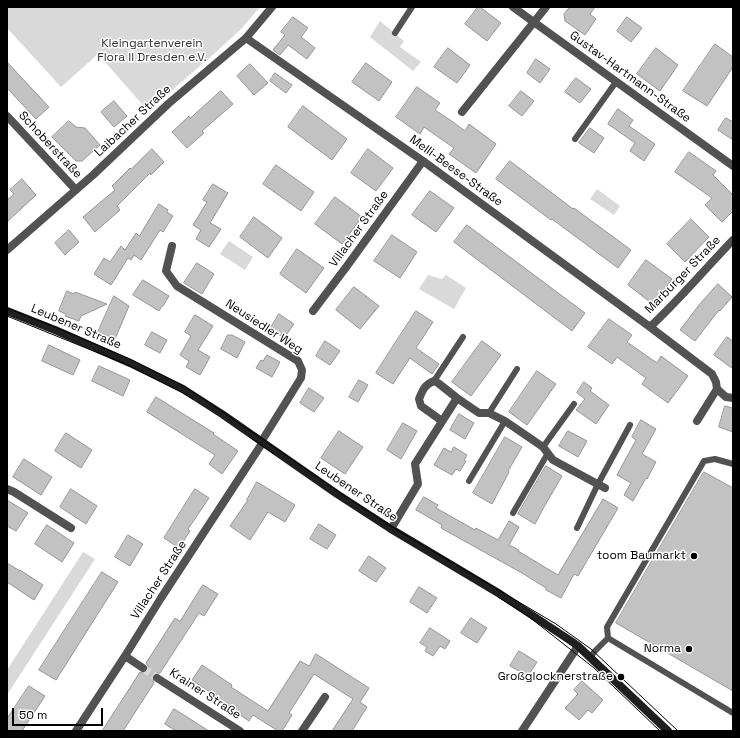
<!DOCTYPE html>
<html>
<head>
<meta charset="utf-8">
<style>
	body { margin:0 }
	#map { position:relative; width:740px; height:738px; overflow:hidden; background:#fff; font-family:"Space Grotesk",sans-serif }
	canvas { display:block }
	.frame { position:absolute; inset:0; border:8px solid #000; pointer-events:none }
	.scale { position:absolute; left:12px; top:708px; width:91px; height:18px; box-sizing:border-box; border:2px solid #000; border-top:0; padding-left:5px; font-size:12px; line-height:14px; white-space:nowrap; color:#000; -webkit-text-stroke:3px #fff; paint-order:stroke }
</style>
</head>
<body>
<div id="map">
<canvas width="740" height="738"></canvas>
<div class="frame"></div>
<div class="scale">50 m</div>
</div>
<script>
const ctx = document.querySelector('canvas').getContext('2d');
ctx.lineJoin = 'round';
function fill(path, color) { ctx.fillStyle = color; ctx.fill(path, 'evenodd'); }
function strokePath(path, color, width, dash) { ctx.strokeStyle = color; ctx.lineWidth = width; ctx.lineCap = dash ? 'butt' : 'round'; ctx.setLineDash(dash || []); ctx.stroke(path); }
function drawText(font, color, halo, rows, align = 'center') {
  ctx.font = font + ' "Space Grotesk",sans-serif'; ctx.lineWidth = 3; ctx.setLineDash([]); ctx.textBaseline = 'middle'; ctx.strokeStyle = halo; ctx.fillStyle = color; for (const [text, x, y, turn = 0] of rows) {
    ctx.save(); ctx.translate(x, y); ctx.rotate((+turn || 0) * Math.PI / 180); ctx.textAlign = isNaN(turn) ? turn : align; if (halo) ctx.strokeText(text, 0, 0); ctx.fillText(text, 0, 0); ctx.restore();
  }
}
const green = new Path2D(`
	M7,7H260L241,29L216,52L148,111L98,54L61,87L7,28Z
	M380,21L404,41L400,47L421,62L413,71L370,37Z
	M597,189L620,206L614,215L590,199Z
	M229,241L253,257L245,270L220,254Z
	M428,275L442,279L446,275L466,288L454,309L419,289Z
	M83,552L95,559L7,695V670Z`);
const building = new Path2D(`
	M478,7H480L501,23L487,41L465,24Z
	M570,7H595L590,14L596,19L585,35L565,21L564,14Z
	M293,17L308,28L301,37L315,48L307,59L288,45L280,55L273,50L285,35L281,32Z
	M627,17L642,28L631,42L617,31Z
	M715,44L733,57V67L707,106L683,91Z
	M448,48L470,65L457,83L434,67Z
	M656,48L678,65L660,91L637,74Z
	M536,59L550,69L540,83L527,73Z
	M7,62L49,107L36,119L7,88Z
	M366,63L392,82L379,101L352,82Z
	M250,64L268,83L254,95L237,76Z
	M275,73L292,85L286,93L270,81Z
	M576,78L591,89L580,103L565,92Z
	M417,87L440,103L435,110L453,122L465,131L469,124L496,144L476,173L449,154L454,148L424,127L420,134L396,117Z
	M221,91L233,104L202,131L204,133L187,148L172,132L189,116L190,118Z
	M521,91L534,101L522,116L509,106Z
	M114,101L127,116L114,127L101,112Z
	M303,106L347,139L332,160L288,127Z
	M618,109L633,120L629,126L655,144L644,161L630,151L635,143L608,124Z
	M726,118L733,122V140L718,130Z
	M69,121L76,127L85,128L100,145L82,161H76L52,137Z
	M590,128L604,138L594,153L579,143Z
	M152,149L164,162L151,175L150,173L117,206L120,210L95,232L83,217L115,190L112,186L130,168L131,169Z
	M368,149L393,168L376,191L351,173Z
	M689,152L716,171L713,175L733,195V211L722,222L705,205L712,198L675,172Z
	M510,161L573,209L574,208L631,250L618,268L552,219L551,220L496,179Z
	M276,165L314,192L301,211L263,184Z
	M22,179L36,195L7,222V200L14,194L10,190Z
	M213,184L228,193L210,223L221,229L209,247L196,239L201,230L193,225L207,202L203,200Z
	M430,191L454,208L436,232L412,215Z
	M335,197L362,217L342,244L315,224Z
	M159,204L168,210L167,212L173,216L163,232L160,230L141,260L134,255L131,260L128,258L111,285L94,274L104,258L110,262L121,246L125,250L136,233L139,236Z
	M254,217L282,238L268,258L240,237Z
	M691,219L709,237L685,262L667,244Z
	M467,225L585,313L572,331L454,242Z
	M69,230L79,242L65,255L55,243Z
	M392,235L417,252L400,278L374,261Z
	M297,249L324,268L306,293L280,274Z
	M646,260L672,279L654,305L628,285Z
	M197,263L214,274L202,294L184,283Z
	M143,280L169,296L163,306H162L159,311L133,295Z
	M718,284L732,297L720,311L719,310L695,341L680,330L699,305Z
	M354,287L379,306L360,329L336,310Z
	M67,291L74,294L75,292L107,304L81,316L79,321L65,316L66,314L59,311Z
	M114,296L129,306L115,339L98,332Z
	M416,311L433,322L416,348L439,364L432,374L410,358L393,384L376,373Z
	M279,314L294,324L284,338L270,329Z
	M195,315L213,326L198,350L210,357L200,375L186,367L189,361L180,355L191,336L185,332Z
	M609,319L632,335L627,342L657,363L661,356L688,376L668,403L642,384L646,378L617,357L612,364L588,347Z
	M152,332L167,340L160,353L145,345Z
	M228,335H232L245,342L237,358L221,349Z
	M727,337L733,341V369L714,355Z
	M325,341L340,351L330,365L316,356Z
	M482,341L501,355L471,396L452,382Z
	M49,345L80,360L73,375L42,361Z
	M267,355L280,362L272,377L256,368L261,360L263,361Z
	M99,366L130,380L123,396L92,381Z
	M537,371L556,384L527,425L509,412Z
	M359,380L368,385L358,402L349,397Z
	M584,382L592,388L590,391L609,405L596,424L576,410L585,399L577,393Z
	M309,388L324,398L314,412L300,403Z
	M156,397L214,433L213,434L238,451L222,474L209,464L215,455L147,412Z
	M725,406L733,408V432L719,427Z
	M459,414L474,423L465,439L450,430Z
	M641,420L656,429L642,454L656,462L647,479L646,478L633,501L624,495L631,483L617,475L636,440L632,437Z
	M403,423L417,431L401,459L387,450Z
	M339,431L363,447L345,474L321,458Z
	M568,431L587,441L578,457L559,446Z
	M66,433L92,450L81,468L55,451Z
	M505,437L522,447L508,471L509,472L492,504L473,493Z
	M454,447L467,455L464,460L466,461L460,471L456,469L452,475L434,465L444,448L451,452Z
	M24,459L52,477L41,495L13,477Z
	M546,466L562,476L544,507L535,524L518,514Z
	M704,472L733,488V691L616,623Z
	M257,482L295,505L285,522L268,512L250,540L230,526L248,500H247Z
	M71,489L97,506L86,524L60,507Z
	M195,489L209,498L188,529L190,531L179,548L164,538Z
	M424,497L438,505L436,508L475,530L476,528L498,540L509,521L519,527L509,545L519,550L518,551L558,575L603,499L618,508L578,576L574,574L561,598L546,590V588L522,573L441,528L442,525L416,510Z
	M7,500L28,513L16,531L7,526Z
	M319,524L336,535L327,549L310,539Z
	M47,525L74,543L62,562L35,544Z
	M128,535L143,544L130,566L115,557Z
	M369,556L386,568L376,582L359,571Z
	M7,563L20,571V570L43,585L34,600L7,582Z
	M102,572L118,582L56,680L39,670Z
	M203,585L218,594L204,616L199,613L160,673H157L153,675L152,678L154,683L123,731H102L140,672L145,673L148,671V666L146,663L175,618L180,621Z
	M419,587L437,598L427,613L410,602Z
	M471,618L487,628L477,643L461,633Z
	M430,628L450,641L445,649L440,646L433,656L425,651L427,647L420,643Z
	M519,651L537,662L528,676L510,666Z
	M316,654L369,688L360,702L367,707L352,731H332L353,699L314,674L289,713L292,715L282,731H278L253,715L249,721L219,701L220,699L192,680L202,665L232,685L231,687L268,711L300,661L309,666Z
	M582,681L603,700L592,713L588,710L579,720L565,708L578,694L574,690Z
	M29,686L45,696L22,731H7V719Z
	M174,709L187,717L209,731H176L165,724Z`);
const streetTunnel = new Path2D(`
	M143,668L157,678`);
const lane = new Path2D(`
	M395,33L412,7
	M575,139L616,82
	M434,381L463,337
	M489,413L517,369
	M543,447L574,404
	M733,464L715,459L704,461L607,627L608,638L733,713
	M469,481L505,421
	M513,513L548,453
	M577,528L598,484L630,425
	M590,658L594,652L608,638`);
const street = new Path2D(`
	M513,7L733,166
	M246,38L423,161L650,327
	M462,112L546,7
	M7,116L76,190
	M7,250L93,175L168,104L246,38L272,7
	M313,311L347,266L423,161
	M717,389L726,397L733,398
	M442,421L421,406L419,399C423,390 424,385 434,381L438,383L457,398L479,413H489L505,421L543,447L553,460L605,488
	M697,421L717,389L716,382L712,374L650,327C679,300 705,269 733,240
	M7,489L14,492L71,528
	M391,529L418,484L415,464L457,398
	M125,656L143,668
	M157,678L240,731
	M76,731L125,656L161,598L261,445L263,439L301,378L302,370L298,361L177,286L166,271L172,246
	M302,731L325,697
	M522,731L578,646`);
const secondary = new Path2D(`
	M7,311L55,330L130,363L183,389L222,414L337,494L391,529L500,594L571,641L578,646L668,731`);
const tram = new Path2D(`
	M7,308L72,334L132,360L184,386L223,412L339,492L392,527L556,624L591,649L678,731
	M7,316L128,365L181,392L193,399
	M251,438L274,454
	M498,597L528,616L594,668L660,731`);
const markers = [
	[694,556,4,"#000"],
	[689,649,4,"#000"],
	[621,677,4,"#000"]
];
const parkNames = [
	["Kleingartenverein",152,44],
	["Flora II Dresden e.V.",152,58]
];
const streetNames = [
	["Gustav-Hartmann-Straße",630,77,36],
	["Laibacher Straße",133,121,-43],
	["Schoberstraße",50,145,47],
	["Melli-Beese-Straße",456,171,36],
	["Villacher Straße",359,229,-54],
	["Marburger Straße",683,275,-46],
	["Leubener Straße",76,327,23],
	["Neusiedler Weg",264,327,33],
	["Leubener Straße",356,492,34],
	["Villacher Straße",159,580,-57],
	["Krainer Straße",205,694,33]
];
const poiNames = [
	["toom Baumarkt",686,556],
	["Norma",681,649],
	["Großglocknerstraße",613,677]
];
fill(green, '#d9d9d9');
fill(building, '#c2c2c2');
strokePath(building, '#969696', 1);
strokePath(streetTunnel, '#d9d9d9', 8, [8, 4]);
strokePath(lane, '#525252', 6);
strokePath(street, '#525252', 8);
strokePath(secondary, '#1f1f1f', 8);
strokePath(tram, '#000', 1);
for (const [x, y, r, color] of markers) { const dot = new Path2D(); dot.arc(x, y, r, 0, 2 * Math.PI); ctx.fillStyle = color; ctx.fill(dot); strokePath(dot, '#fff', 1.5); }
drawText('12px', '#303030', '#fff', parkNames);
drawText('12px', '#000', '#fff', streetNames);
drawText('12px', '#000', '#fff', poiNames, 'right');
</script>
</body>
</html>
